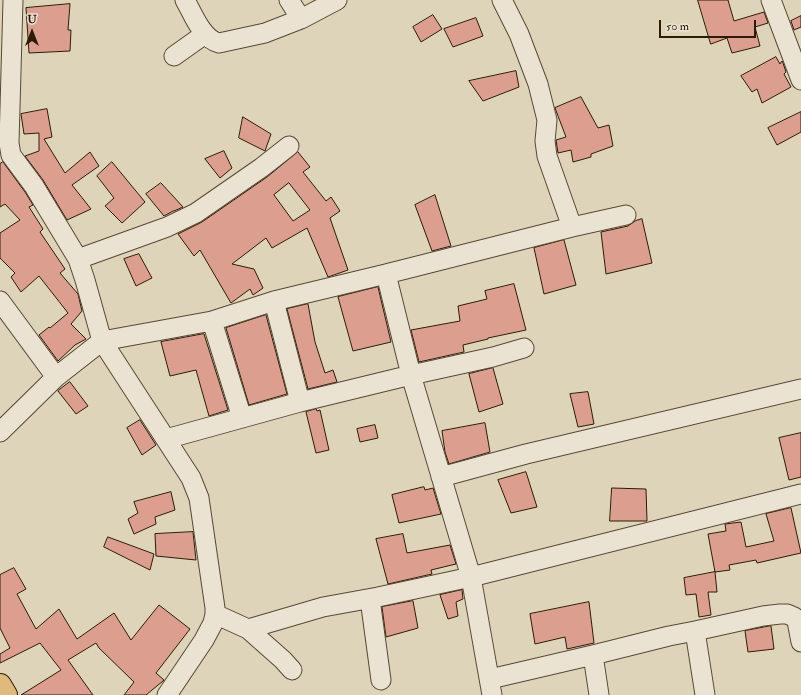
<!DOCTYPE html>
<html>
<head>
<meta charset="utf-8">
<style>
	body { margin:0 }
	#map { position:relative; width:801px; height:695px; overflow:hidden; background:#ded4b9; font-family:"IM FELL Double Pica",serif }
	canvas { display:block }
	.north { position:absolute; left:12px; top:12px; width:40px; height:40px; -webkit-text-stroke:3px #eae3d2; paint-order:stroke; rotate:0deg; font-size:11px; font-weight:700; line-height:16px; text-align:center; color:#2c1b06 }
	.north::after { content:''; display:block; margin:auto; width:14px; height:18px; background:#2c1b06; clip-path:polygon(50% 0,100% 100%,50% 72%,0 100%) }
	.scale { position:absolute; left:659px; top:20px; width:97px; height:18px; box-sizing:border-box; border:2px solid #2c1b06; border-top:0; padding-left:5px; font-size:12px; line-height:14px; white-space:nowrap; color:#2c1b06; -webkit-text-stroke:3px #eae3d2; paint-order:stroke }
</style>
</head>
<body>
<div id="map">
<canvas width="801" height="695"></canvas>
<div class="north">U</div>
<div class="scale">50 m</div>
</div>
<script>
const ctx = document.querySelector('canvas').getContext('2d');
ctx.lineJoin = 'round';
function fill(path, color) { ctx.fillStyle = color; ctx.fill(path, 'evenodd'); }
function strokePath(path, color, width, dash) { ctx.strokeStyle = color; ctx.lineWidth = width; ctx.lineCap = dash ? 'butt' : 'round'; ctx.setLineDash(dash || []); ctx.stroke(path); }
const building = new Path2D(`
	M698,0H728L734,21L764,12L768,23L755,27L760,46L732,53L727,38L711,44Z
	M70,4L68,30H71L70,51L29,53L26,8Z
	M433,15L442,29L421,42L413,27Z
	M801,16V27L794,30L791,21Z
	M476,18L483,36L453,47L444,29Z
	M776,57L780,64L782,61L783,63L786,72L784,74L791,87L762,103L757,89L752,92L741,76Z
	M516,71L519,87L483,101L469,81Z
	M581,97L598,128L609,125L613,146L591,154V157L573,162L571,150L558,153L556,140L566,137L555,108Z
	M47,109L52,137L44,139L65,173L90,152L99,166L72,185L91,209L67,220L43,180L25,156L39,151V133L24,134L21,114Z
	M801,112V132L777,145L768,128Z
	M243,117L271,134L265,151L239,138Z
	M224,151L232,168L220,178L205,159Z
	M298,152L310,167L303,172L326,201L331,197L340,211L330,218L348,270L328,277L307,228L272,248L266,238L232,264L254,269L263,288L253,295L250,289L231,303L200,250L194,256L178,234L202,222L267,177ZM289,183L310,210L293,221L274,195Z
	M3,162L25,192L33,205L29,207L43,229L40,232L65,269L60,273L78,294L82,311L71,324L86,339L75,345L58,361L39,335L49,327L50,328L68,313L39,276L21,292L11,277L15,273L0,258V233L20,220L5,204L0,207V164Z
	M112,162L145,202L122,223L105,206L114,198L97,176Z
	M161,183L183,207L174,211H173L164,216L146,194Z
	M435,195L451,246L432,251L415,205Z
	M642,219L652,263L606,274L601,232L628,226L635,221Z
	M564,240L576,285L544,294L534,248Z
	M139,254L152,278L136,286L124,259Z
	M514,284L526,330L488,338V339L463,345L464,352L419,362L411,330L460,321L458,306L487,299L485,291Z
	M378,287L391,342L353,351L338,297Z
	M308,304L315,342L325,373L333,370L337,382L308,389L287,309Z
	M266,315L287,394L249,405L226,328Z
	M204,334L228,410L209,416L196,370L170,376L161,342Z
	M493,368L503,404L479,412L469,374Z
	M70,382L88,406L76,414L58,391Z
	M588,392L594,424L578,427L570,394Z
	M316,409L317,411L320,410L329,450L316,453L306,412Z
	M140,420L156,445L142,455L127,428Z
	M485,423L490,452L449,464L445,452L442,431Z
	M375,425L378,438L360,442L357,429Z
	M801,433V477L789,480L779,438Z
	M526,472L537,507L511,513L498,480Z
	M424,487L425,490L433,488L441,514L399,523L392,495Z
	M612,488L646,489L647,521H610Z
	M171,492L175,510L155,517L156,524L134,534L128,519L138,513L134,502Z
	M791,508L801,553L757,563L756,560L729,565L730,570L715,572L708,534L726,531L725,524L741,522L746,547L774,541L766,514Z
	M193,532L196,560L156,556L155,534Z
	M403,534L407,553L450,545L456,564L431,570L432,574L388,584L376,539Z
	M108,537L154,554L150,570L104,547Z
	M14,568L26,589L17,594L36,629L59,609L77,639L114,613L131,640L159,605L190,629L156,673L164,680L163,681L146,695H124L134,682L99,648L96,643L68,660L93,695H21L61,670L40,643L0,663V654L10,648L0,628V575Z
	M715,572L717,592H708L711,615L699,617L696,594L686,595L684,578Z
	M462,590L463,599L456,602L458,616L448,619L440,595Z
	M413,601L418,628L386,637L382,607Z
	M589,602L594,643L567,649L565,637L535,644L530,614Z
	M771,626L774,649L748,652L745,631Z`);
const minor = new Path2D(`
	M13,0L9,143L11,155L34,186L78,259L85,280L102,341L191,478L199,498L215,608V614L213,623L204,640L167,695
	M185,0C193,14 202,39 219,43L265,33L301,19
	M289,0L301,19L337,0
	M771,0L801,80
	M174,56L205,34
	M572,227L626,215
	M78,259L167,227L196,213L261,168L289,146
	M0,301L56,377
	M274,301L300,402
	M212,321L242,418
	M524,348L493,357L411,375L471,577L801,494
	M0,432L56,377L102,341L212,321L274,301L386,274
	M166,439L300,402L411,375L386,274L572,227L547,156L545,141L547,120L538,84L519,34L502,0
	M441,477L526,454L801,389
	M370,599L381,680
	M215,614L248,629L283,660L292,670
	M248,629L323,607L378,597L471,577L492,695
	M695,631L763,616L780,614H787L794,617L797,621L801,642
	M593,655L599,695
	M490,679L593,655L669,636L695,631L705,695`);
const highway = new Path2D(`
	M0,685L6,695`);
fill(building, '#dc9f8f');
strokePath(building, '#2c1b06', 1);
strokePath(minor, '#584933', 21);
strokePath(highway, '#2c1b06', 24);
strokePath(minor, '#eae3d2', 19);
strokePath(highway, '#dfba7c', 22);
</script>
</body>
</html>
